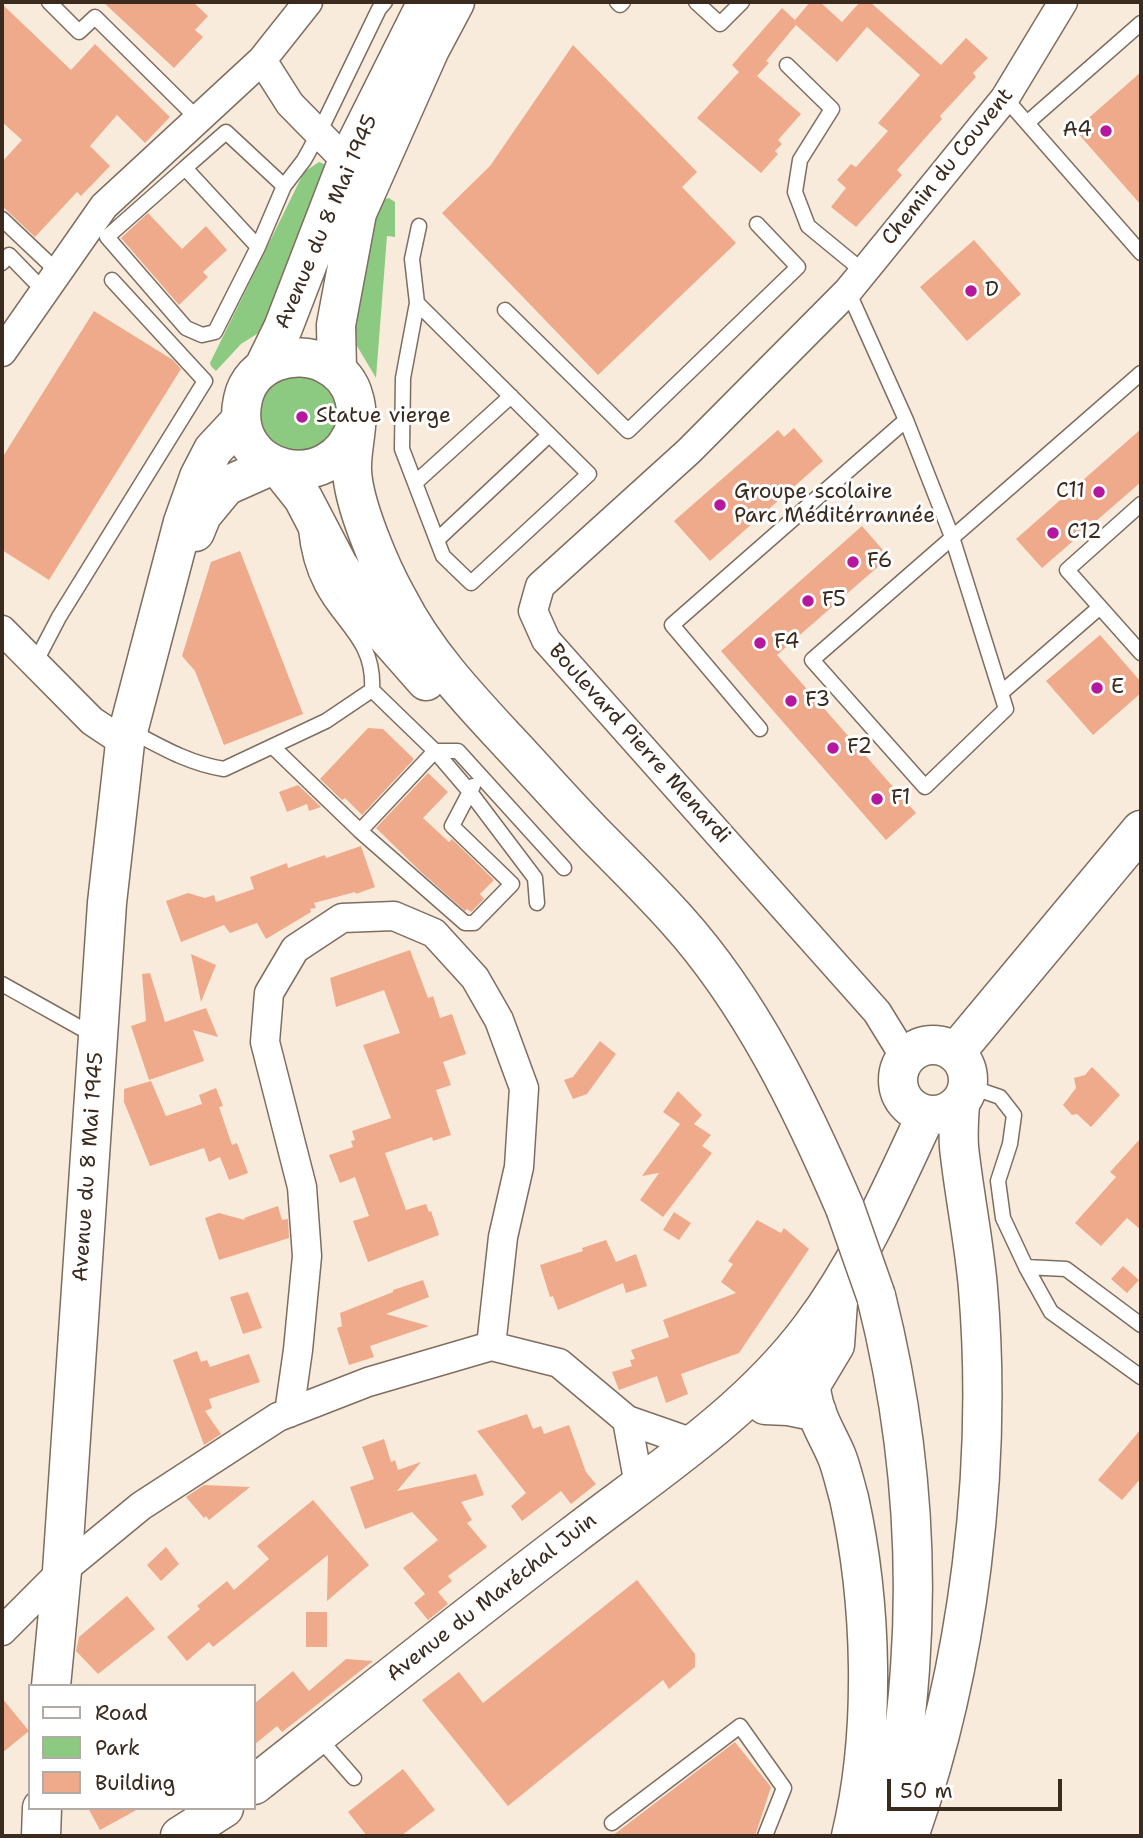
<!DOCTYPE html>
<html>
<head>
<meta charset="utf-8">
<style>
	body { margin:0 }
	#map { position:relative; width:1143px; height:1838px; overflow:hidden; background:#f9ebdb; font-family:"Shantell Sans",sans-serif }
	canvas { display:block }
	.frame { position:absolute; inset:0; border:4px solid #3b2a1e; pointer-events:none }
	.legend { position:absolute; left:28px; top:1684px; width:228px; height:126px; box-sizing:border-box; background:#fff; border:2px solid #b1aaa5; margin:0; padding:9px 12px; list-style:none; font-size:21px; color:#3b2a1e }
	.legend li { display:flex; align-items:center; gap:14px; height:35px }
	.legend b { width:35px; border:2px solid #b1aaa5 }
	.scale { position:absolute; left:887px; top:1779px; width:175px; height:32px; box-sizing:border-box; border:4px solid #3b2a1e; border-top:0; padding-left:9px; font-size:21px; line-height:24px; white-space:nowrap; color:#3b2a1e; -webkit-text-stroke:5px #fff; paint-order:stroke }
</style>
</head>
<body>
<div id="map">
<canvas width="1143" height="1838"></canvas>
<div class="frame"></div>
<ul class="legend">
<li><b style="height:9px;background:#fff"></b>Road</li>
<li><b style="height:19px;background:#8cca81"></b>Park</li>
<li><b style="height:19px;background:#efaa8b"></b>Building</li>
</ul>
<div class="scale">50 m</div>
</div>
<script>
const ctx = document.querySelector('canvas').getContext('2d');
ctx.lineJoin = 'round';
function fill(path, color) { ctx.fillStyle = color; ctx.fill(path, 'evenodd'); }
function strokePath(path, color, width, dash) { ctx.strokeStyle = color; ctx.lineWidth = width; ctx.lineCap = dash ? 'butt' : 'round'; ctx.setLineDash(dash || []); ctx.stroke(path); }
function drawText(font, color, halo, rows, align = 'center') {
  ctx.font = font + ' "Shantell Sans",sans-serif'; ctx.lineWidth = 6; ctx.setLineDash([]); ctx.textBaseline = 'middle'; ctx.strokeStyle = halo; ctx.fillStyle = color; for (const [text, x, y, turn = 0] of rows) {
    ctx.save(); ctx.translate(x, y); ctx.rotate((+turn || 0) * Math.PI / 180); ctx.textAlign = isNaN(turn) ? turn : align; if (halo) ctx.strokeText(text, 0, 0); ctx.fillText(text, 0, 0); ctx.restore();
  }
}
const green = new Path2D(`
	M319,162L324,164L328,170L260,332L241,344L216,371L211,366L210,363L304,172Z
	M389,198L395,202V237L387,236L376,378L357,346L354,331L361,256L381,200Z
	M307,372C314,377 324,381 330,388C343,405 338,432 322,444C315,450 305,452 296,455L262,439L254,402L268,380Z`);
const building = new Path2D(`
	M103,2H193L208,16L195,30L203,37L174,68Z
	M810,2H820L842,22L860,2H870L941,65L966,38L988,58L973,73L976,77L940,116L942,119L897,170L902,175L856,227L831,207L846,188L837,180L851,164L856,167L888,131L878,123L920,75L867,27L837,62L796,25L766,61L769,63L757,76L801,114L778,140L782,144L775,151L778,154L761,173L697,118L739,72L732,65L782,8L795,20Z
	M2,4L71,70L95,44L170,117L145,143L117,115L90,146L110,166L81,196L77,192L35,237L2,206V162L22,140L2,122Z
	M573,45L697,172L682,187L736,243L598,375L442,213L490,166Z
	M1141,72V205L1075,130Z
	M148,213L182,249L206,226L227,250L203,272L208,277L179,305L121,238Z
	M974,240L1021,294L967,341L920,287Z
	M94,311L173,360L181,369L49,580L2,550V458Z
	M794,428L823,461L710,561L674,521L778,430L784,437Z
	M1141,429V482L1042,568L1016,539Z
	M862,526L889,557L777,655L916,813L886,840L721,651Z
	M240,551L303,714L224,745L195,671L182,656L211,562Z
	M1100,635L1141,682V693L1093,735L1046,681Z
	M368,728L383,729L414,759L362,815L345,798L342,800L320,779Z
	M428,773L448,792L423,818L449,842L452,839L494,880L480,894L484,899L471,912L467,909L465,911L421,872L376,828Z
	M298,785L321,807L309,811L307,804L287,812L279,792Z
	M361,846L375,887L356,894L355,892L314,903L316,908L310,909L311,912L266,939L257,923L230,933L224,925L181,942L166,901L188,893L205,898L214,895L216,902L254,889L250,877L287,863L288,868L325,855L326,858Z
	M410,950L428,998L433,996L440,1018L452,1014L466,1054L443,1062L451,1085L436,1090L451,1135L433,1141L432,1137L385,1153L406,1210L426,1204L429,1212L431,1211L439,1235L368,1262L353,1221L369,1216L355,1177L340,1183L329,1155L353,1147L351,1141L355,1140L352,1131L391,1118L363,1045L400,1033L384,990L336,1007L330,978Z
	M191,954L216,965L201,1002Z
	M150,973L165,1022L206,1008L218,1037L193,1030L204,1061L149,1080L131,1026L146,1021L142,974Z
	M600,1041L616,1054L587,1094L573,1099L564,1080L573,1077Z
	M1092,1067L1120,1095L1091,1127L1077,1114L1072,1115L1063,1105L1076,1088L1074,1078L1085,1075Z
	M151,1081L166,1116L202,1104L199,1095L216,1088L223,1106L219,1107L232,1145L237,1143L248,1173L229,1180L220,1157L209,1162L204,1148L150,1166L124,1102V1089Z
	M678,1091L702,1115L694,1124L711,1135L702,1146L712,1153L663,1217L640,1200L659,1173L642,1176L680,1124L663,1112Z
	M1141,1138V1230L1127,1218L1101,1246L1075,1223L1116,1177L1110,1172Z
	M278,1206L282,1220L288,1219L289,1238L219,1260L205,1218L219,1213L245,1220L244,1218Z
	M674,1212L691,1223L679,1240L663,1230Z
	M757,1220L781,1233L784,1228L809,1249L739,1353L681,1374L688,1394L666,1403L657,1376L619,1390L612,1372L632,1366L630,1360L635,1359L631,1350L669,1337L663,1320L736,1293L721,1282L733,1264L728,1261Z
	M606,1240L616,1262L636,1254L647,1286L626,1293L623,1283L558,1310L553,1296L550,1297L540,1265L583,1251L582,1248Z
	M1123,1266L1139,1280L1127,1293L1111,1279Z
	M423,1280L429,1297L386,1314L429,1326L370,1346L374,1357L349,1365L337,1328L342,1326L340,1313L393,1292V1290Z
	M248,1292L262,1328L243,1334L230,1297Z
	M197,1351L201,1362L207,1360L210,1367L249,1354L260,1382L209,1399L212,1408L205,1411L221,1434L204,1445L173,1360Z
	M527,1414L533,1429L541,1426L544,1434L569,1425L586,1472L596,1484L571,1504L561,1491L522,1521L511,1506L526,1493L477,1431Z
	M1141,1429V1478L1122,1500L1098,1480Z
	M384,1439L391,1462L395,1460L398,1470L421,1462L397,1491L476,1474L484,1495L461,1502L472,1520L467,1523L487,1547L448,1576L452,1581L438,1592L448,1604L428,1620L414,1603L425,1594L403,1568L438,1540L412,1512L365,1529L350,1487L374,1479L362,1447Z
	M204,1485L250,1487L209,1520L206,1516L204,1518L186,1497Z
	M313,1500L369,1565L327,1601L328,1555L213,1647L209,1642L187,1661L167,1637L200,1609L197,1606L227,1581L234,1590L269,1559L257,1546Z
	M166,1547L179,1564L161,1581L147,1565Z
	M637,1580L695,1654V1667L669,1689L663,1680L508,1806L422,1700L459,1672L483,1703Z
	M127,1596L155,1629L98,1674L76,1651L79,1637Z
	M306,1612H327V1647H306Z
	M346,1659L373,1661L282,1732L277,1726L254,1745V1704L293,1671L309,1691Z
	M2,1698L29,1731L2,1753Z
	M735,1742L771,1787L755,1836H612Z
	M403,1769L435,1810L401,1836H367L348,1812Z
	M88,1808H140L100,1830Z`);
const path = new Path2D(`
	M1141,131V132`);
const service = new Path2D(`
	M49,2L79,32L95,17L198,119
	M617,2L620,5L623,2
	M696,2L720,24L742,2
	M787,65L832,109L800,160L795,192L808,226L864,272
	M1005,98L1141,253
	M1027,123L1141,23
	M185,168L226,132L284,186
	M2,219L58,272
	M258,247L185,168L107,237L186,328L202,335L215,332L258,247L284,186L304,160L319,133L379,9L385,2
	M2,263L9,255L44,291
	M848,291L906,420L952,537L1006,709L925,787L812,660L1141,373
	M417,303L403,378L402,449L443,556L471,583L589,474L417,303L412,259L419,226
	M505,310L628,431L798,267L757,224
	M415,483L511,396
	M1141,504L1067,570L1141,653
	M437,540L549,435
	M35,663L59,617L205,381L112,280
	M1001,693L1100,607
	M760,729L672,625L906,420
	M131,731C161,747 190,764 224,769L326,721L372,690C375,640 342,625 322,586C312,567 308,550 306,529
	M273,747L360,831L435,751L372,690
	M360,831L465,923H474L512,884L452,826L473,786
	M537,903L535,878L470,792L435,751H458L564,868
	M2,984L95,1036
	M968,1086L1000,1097L1014,1115L1010,1144L998,1181L1003,1218L1026,1267L1051,1312L1141,1377
	M1026,1267L1066,1269L1141,1325
	M318,1737L354,1778
	M612,1823L740,1726L784,1788L765,1836`);
const minor = new Path2D(`
	M262,60L290,104L347,162
	M2,352L104,206L262,60L308,2
	M2,630L92,721L125,743
	M906,1059L877,1012L546,640L533,611L540,586L689,451L848,291L1005,98L1063,2
	M289,1413L298,1350L307,1256L302,1187L265,1042L269,993L295,949L342,918L394,916L434,933L475,978L499,1020L524,1088L519,1167L503,1237L491,1346
	M627,1420L693,1443
	M2,1631L62,1571L141,1506L278,1417L368,1382L491,1346L559,1363L627,1420L639,1485`);
const secondary = new Path2D(`
	M195,532L202,515L226,486L273,465
	M898 1080a35 35 0 1 1 70 0a35 35 0 1 1-70 0Z
	M955,1053L1141,830
	M794,1392L811,1385L835,1345L839,1288
	M51,1686L62,1571L107,903L125,743L183,522L199,477L213,450L241,420
	M254,1785C359,1702 464,1618 571,1537C654,1473 746,1414 810,1329C859,1264 892,1188 926,1115
	M41,1836L42,1808
	M180,1836L224,1808`);
const primary = new Path2D(`
	M264,367L283,328L347,162L427,2
	M337,370L336,325L357,213L430,49L455,2
	M356,425C332,500 226,473 243,399C251,362 295,348 326,364C340,371 350,382 354,398C361,421 351,447 352,470C353,504 381,569 398,599C425,652 466,696 506,739C536,771 565,804 595,835C623,863 651,891 677,920C751,1002 802,1108 845,1208
	M279,468L303,498L338,565L382,631L426,681
	M876,1296C907,1419 919,1543 910,1669C906,1726 899,1782 882,1836
	M811,1329C809,1357 807,1386 817,1413C822,1428 831,1442 837,1457C842,1470 845,1484 849,1498C872,1602 876,1732 851,1836
	M765,1405L788,1406L817,1412
	M909,1836C969,1668 993,1467 978,1288C974,1241 964,1194 959,1147C958,1133 959,1118 960,1104`);
const primaryBridge = new Path2D(`
	M845,1208L876,1296`);
const markers = [
	[1106,131,7,"#b5179e"],
	[971,291,7,"#b5179e"],
	[302,417,7,"#b5179e"],
	[1099,492,7,"#b5179e"],
	[720,505,7,"#b5179e"],
	[1053,533,7,"#b5179e"],
	[853,562,7,"#b5179e"],
	[808,601,7,"#b5179e"],
	[760,643,7,"#b5179e"],
	[1097,688,7,"#b5179e"],
	[791,701,7,"#b5179e"],
	[833,748,7,"#b5179e"],
	[877,799,7,"#b5179e"]
];
const poiNames = [
	["A4",1092,131,"right"],
	["D",985,291],
	["Statue vierge",316,417],
	["C11",1085,492,"right"],
	["Groupe scolaire",734,493],
	["Parc Méditérrannée",734,517],
	["C12",1067,533],
	["F6",867,562],
	["F5",822,601],
	["F4",774,643],
	["E",1111,688],
	["F3",805,701],
	["F2",847,748],
	["F1",891,799]
];
const streetNames = [
	["Chemin du Couvent",948,167,-51],
	["Avenue du 8 Mai 1945",327,222,-67],
	["Boulevard Pierre Menardi",639,744,48],
	["Avenue du 8 Mai 1945",89,1167,-86],
	["Avenue du Maréchal Juin",492,1598,-38]
];
fill(green, '#8cca81');
fill(building, '#efaa8b');
strokePath(service, '#7e6e60', 17);
strokePath(minor, '#7e6e60', 31);
strokePath(secondary, '#7e6e60', 41);
strokePath(primary, '#7e6e60', 41);
strokePath(path, '#7e6e60', 4.5, [2, 5]);
strokePath(service, '#fff', 14);
strokePath(minor, '#fff', 28);
strokePath(secondary, '#fff', 38);
strokePath(primary, '#fff', 38);
strokePath(primaryBridge, '#7e6e60', 41, []);
strokePath(primaryBridge, '#fff', 38);
for (const [x, y, r, color] of markers) { const dot = new Path2D(); dot.arc(x, y, r, 0, 2 * Math.PI); ctx.fillStyle = color; ctx.fill(dot); strokePath(dot, '#fff', 2.5); }
drawText('21px', '#3b2a1e', '#fff', poiNames, 'left');
drawText('21px', '#3b2a1e', '#fff', streetNames);
</script>
</body>
</html>
